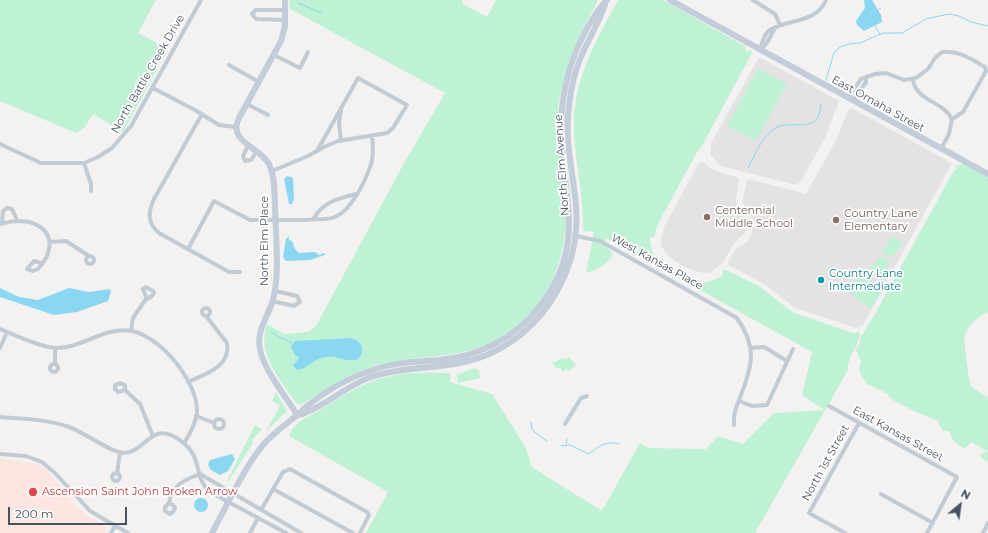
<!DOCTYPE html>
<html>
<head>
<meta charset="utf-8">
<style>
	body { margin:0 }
	#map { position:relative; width:988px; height:533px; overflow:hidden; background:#f4f1f1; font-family:Montserrat,sans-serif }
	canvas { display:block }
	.north { position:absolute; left:940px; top:485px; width:40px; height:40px; -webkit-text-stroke:3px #fff; paint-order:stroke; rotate:29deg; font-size:11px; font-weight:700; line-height:16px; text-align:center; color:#485360 }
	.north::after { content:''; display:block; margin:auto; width:14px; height:18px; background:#485360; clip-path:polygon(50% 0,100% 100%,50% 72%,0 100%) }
	.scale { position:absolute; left:8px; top:507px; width:119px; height:18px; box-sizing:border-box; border:2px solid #485360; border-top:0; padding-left:5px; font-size:12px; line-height:14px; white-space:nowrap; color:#485360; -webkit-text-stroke:3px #fff; paint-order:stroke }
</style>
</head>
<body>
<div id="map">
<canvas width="988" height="533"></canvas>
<div class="north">N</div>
<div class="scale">200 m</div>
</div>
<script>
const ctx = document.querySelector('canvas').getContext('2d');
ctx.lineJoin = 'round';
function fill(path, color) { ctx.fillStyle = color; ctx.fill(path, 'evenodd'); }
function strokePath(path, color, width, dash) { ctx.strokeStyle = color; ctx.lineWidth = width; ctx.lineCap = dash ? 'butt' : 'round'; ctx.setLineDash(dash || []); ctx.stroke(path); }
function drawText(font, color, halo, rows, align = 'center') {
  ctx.font = font + ' Montserrat,sans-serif'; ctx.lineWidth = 3.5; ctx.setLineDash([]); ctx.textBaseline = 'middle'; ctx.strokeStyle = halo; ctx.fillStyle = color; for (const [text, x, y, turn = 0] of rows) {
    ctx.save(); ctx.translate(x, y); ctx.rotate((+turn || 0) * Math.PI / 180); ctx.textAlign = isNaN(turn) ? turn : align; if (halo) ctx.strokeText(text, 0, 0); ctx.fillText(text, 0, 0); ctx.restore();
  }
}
const education = new Path2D(`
	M759,57L839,101L825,138L801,181L796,185L721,166L711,156V144L714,138Z
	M851,108L952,163L863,325L856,328L795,308L766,285L729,265L728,262L735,250L747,242L751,235L753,223L752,218L742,202L747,180L749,179L806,194L835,142L848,111Z
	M702,161L713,170L739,178L736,201L746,219L747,227L745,233L735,242L723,263L709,273L697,272L681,265L668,256L661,246V238L665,225L699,163Z`);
const medical = new Path2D(`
	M0,458L37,464L47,470L76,506L88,516L105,526V533H0Z`);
const green = new Path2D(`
	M0,0H156L138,33L168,49L123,132L93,114L85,127L76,133L0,101Z
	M289,0H462L463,4L487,17L496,0H598C579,37 562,71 558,113C556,142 564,171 566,200C569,257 550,308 499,338C460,361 419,354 377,365C349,373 325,392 300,405L295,402C280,378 256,354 267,324L284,334L308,332L316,326L403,165L445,93L290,9Z
	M618,0H663L745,46L746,52L751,50L752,53L702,146L696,154L658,224L654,238L651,236L650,238C649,262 679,282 701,283C709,283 715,279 722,276L723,270H726L759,286L792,312L853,333L860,332C860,346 847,355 848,370L755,533H366L388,492L289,436C294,422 307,418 318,411C343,396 367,379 396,375C414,372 433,373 451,373L450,382L492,394L526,448L532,467L602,511L640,443L649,448L706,449L718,436L743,444L774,413L825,410L802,395L812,352L606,238L605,244L613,255C606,265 598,270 586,273L594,232L583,231C584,195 574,160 574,125C574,77 596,41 618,0Z
	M758,68L787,84L756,141L727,126Z
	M962,164L967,165L988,177V312C976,318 966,326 964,340L969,380L972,387L988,398V462L981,458L980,455L987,451L971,442L967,447L964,448L954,442L949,431H943L937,420C930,419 894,402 889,397L888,394L867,384L859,371L861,361L858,356V353L855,351L860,343L861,335L864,334V331L875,314L953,172L957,168L955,167Z
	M893,236L902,244L891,258L882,251Z
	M881,256L890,261L883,276L870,268Z
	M862,277L883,288L871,309L855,298L851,292L853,281Z
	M569,357L576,365L569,371L566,369L563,372L560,368H556L552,363L563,358L564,360Z
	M475,368L478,370L481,378L458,383L456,373L458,374Z
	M276,392L287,411L266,431L280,406L272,401Z
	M255,425L262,429L252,440L253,443L228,482L227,481Z`);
const water = new Path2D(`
	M864,0H872L881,15L882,22L864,31L857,25L856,21L865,8Z
	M287,176L293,178L294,199L292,204H289L284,179Z
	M289,236V240L292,241L295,249L299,253L315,252L319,255L324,253L325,255L310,260L286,261L283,257L286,239Z
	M0,288L19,297L38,300L69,288L89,292L109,289L111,291L108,301L77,312L54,315L0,297Z
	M351,338C362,341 367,351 357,360C346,362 335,355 326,357C314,358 308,369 297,370L293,366L299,358L295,355L291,347L295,341Z
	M232,454L235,459L228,471L220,475L211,470L208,465L210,460Z
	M194 505a7 7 0 1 1 14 0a7 7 0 1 1-14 0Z`);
const stream = new Path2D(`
	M298,3L322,13
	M878,10L881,8
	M875,26L880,34
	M826,80L834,53L840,47L849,44L860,43L883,33H902L926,19L949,14L959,16L971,22L988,26
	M748,168C755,155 761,138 774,129C791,117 819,138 821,104
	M270,332L292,343
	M531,422L532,430L547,441
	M566,444L567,439
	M561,446L570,445L589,454C597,447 607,440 619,444`);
const street = new Path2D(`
	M753,0L775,14L780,25
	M286,10H256L252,14L256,19L286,20
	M760,50C762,43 764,34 770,30C788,19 817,23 826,0
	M760,50L767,43L775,28
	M274,55L300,68L308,52
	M229,65L259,82
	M913,80C916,101 943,101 952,119
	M153,88L195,110L219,125L236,127
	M848,98L861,79L875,74L886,73L904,80L916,78L928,69L935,58L942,52C959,50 971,59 985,67L986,71L963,112L952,119L949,134L941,149
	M853,101L866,82V78
	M247,104L268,115
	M202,114L154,199C148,212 147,223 159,233L229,272H240
	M341,141L339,123L341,110
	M0,144L41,163H84L98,157L112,148L131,126L201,0
	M248,146L243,156L245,161L251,160L257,151
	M84,163L91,184V191
	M272,171L308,156L324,147L338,141L387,133L393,128L407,105L358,78L317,151
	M314,218C323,202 339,198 356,194
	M2,223L3,211L7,208L12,209L17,220
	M0,224C37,212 67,237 38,269L33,271L27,269L34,261L41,263
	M576,236L600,241L737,318C757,347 753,364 741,395C737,405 733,413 734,425
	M49,242L66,241L89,256
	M188,249L214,201L250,220H307C317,218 326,221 335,217C351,211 366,180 371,164C374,155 373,145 372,136
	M86 260a4 4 0 1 1 8 0a4 4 0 1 1-8 0Z
	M272,301L294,306L300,302L297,296L275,291
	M202 312a4 4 0 1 1 8 0a4 4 0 1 1-8 0Z
	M0,329C15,335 39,347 55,348C82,349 104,326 132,331C161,337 198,382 197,412C196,424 190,434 184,443
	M131,331L133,318L146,299C150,298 152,297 154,293L153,291L146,287L143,289L147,299
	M0,348L7,332
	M751,348L764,347L787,361
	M55,364V348
	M50 368a4 4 0 1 1 8 0a4 4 0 1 1-8 0Z
	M188,382C205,374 231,367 227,343L206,316
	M125,390L118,392L115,389V385L120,383L125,385V390L140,404L153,436
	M739,401L752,406L767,405L793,349
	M829,406L957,477L927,533
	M196,416L214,423
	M0,417C23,419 47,419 69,427C84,432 111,453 124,453C145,452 151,423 175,437C206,455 191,475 210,492L286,533
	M214 424a5 5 0 1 1 10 0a5 5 0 1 1-10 0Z
	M565,424L581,398L587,396
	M0,454L26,456L42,462L55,473L90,511L128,533
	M112 477a4 4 0 1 1 8 0a4 4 0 1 1-8 0Z
	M117,474L120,452
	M200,474L301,533
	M273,489L353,533
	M881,494L933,523
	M169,503L173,505L175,508L173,512L170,514L165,511V507L169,503C172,485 184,480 200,474
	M261,510L283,472L290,469L367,512L369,515L360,533
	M111,533L115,526
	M250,533L258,518
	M845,533L809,513L859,423
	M983,533L988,523`);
const secondary = new Path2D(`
	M285,0V26L281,41L239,118C227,142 260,147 269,164C275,176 274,190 275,203C275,233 281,274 272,303C267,318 256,332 260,349C264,371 286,396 297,415
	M670,0L988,174
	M299,415C325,407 345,386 371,377C410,364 451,371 489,354C546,328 581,268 576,205C573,172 564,139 569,106C571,86 576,66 585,48C592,33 600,20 605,4
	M212,533C228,504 242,471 263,445C272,434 285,425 296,416C300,413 303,409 307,406C326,391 350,377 373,370C394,362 417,362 439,360C478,357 515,338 539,307C594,237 555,185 562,109C565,76 577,43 595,15C598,9 603,5 607,0`);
const markers = [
	[707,217,4,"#8d6e63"],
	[836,220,4,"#8d6e63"],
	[821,280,4,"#0f9aa8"],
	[33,492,5,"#e0444e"]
];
const streetNames = [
	["North Battle Creek Drive",148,74,-60],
	["East Omaha Street",878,104,29],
	["North Elm Avenue",562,165,-94],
	["North Elm Place",265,241,-90],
	["West Kansas Place",657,262,29],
	["East Kansas Street",898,434,29],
	["North 1st Street",826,463,-61]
];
const educationNames = [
	["Centennial",715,211],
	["Middle School",715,224],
	["Country Lane",844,214],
	["Elementary",844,227]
];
const cultureNames = [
	["Country Lane",829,274],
	["Intermediate",829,287]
];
const healthNames = [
	["Ascension Saint John Broken Arrow",42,492]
];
fill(education, '#e5e2e3');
fill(medical, '#fde6e2');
fill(green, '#bff2d5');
fill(water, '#8ad7f1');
strokePath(stream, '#8ad7f1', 1);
strokePath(street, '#c1cbd3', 4);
strokePath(secondary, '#c3cdda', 6);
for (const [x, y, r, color] of markers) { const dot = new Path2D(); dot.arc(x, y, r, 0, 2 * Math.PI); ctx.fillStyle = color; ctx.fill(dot); strokePath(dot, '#fff', 1.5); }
drawText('11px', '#485360', '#fff', streetNames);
drawText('11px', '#785e54', '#fff', educationNames, 'left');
drawText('11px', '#0d838f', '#fff', cultureNames, 'left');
drawText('11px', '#be3a42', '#fff', healthNames, 'left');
</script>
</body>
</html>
